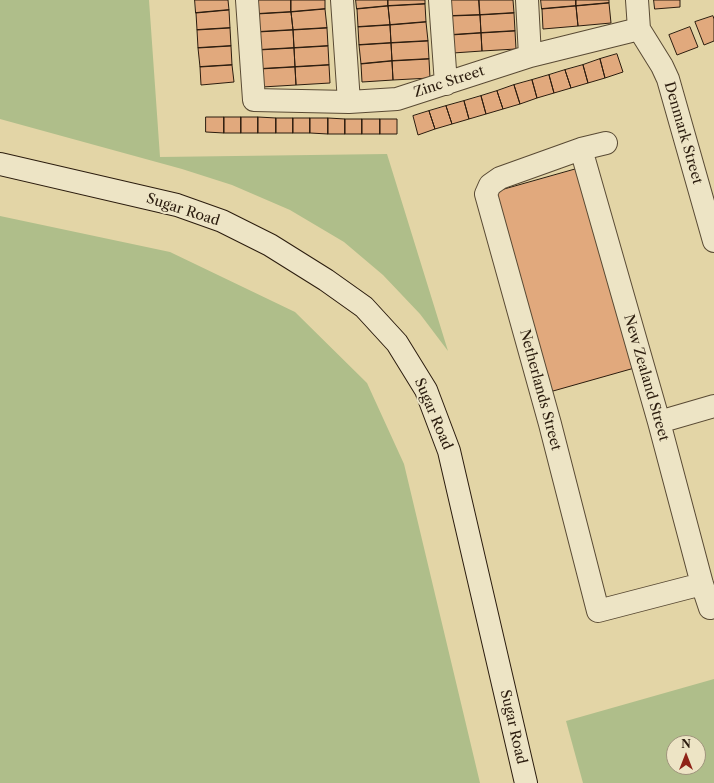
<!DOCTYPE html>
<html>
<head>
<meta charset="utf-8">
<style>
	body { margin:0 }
	#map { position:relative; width:714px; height:783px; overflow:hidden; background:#e3d5a6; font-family:"Libre Caslon Text",serif }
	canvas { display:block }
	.north { position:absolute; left:666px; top:735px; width:40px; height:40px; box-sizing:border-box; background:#ede4c5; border:1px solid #9f947c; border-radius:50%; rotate:0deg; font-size:11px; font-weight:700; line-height:16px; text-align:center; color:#2b1c0e }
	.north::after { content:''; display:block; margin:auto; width:14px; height:18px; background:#8f2418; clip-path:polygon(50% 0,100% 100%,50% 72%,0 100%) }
</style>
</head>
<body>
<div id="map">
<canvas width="714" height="783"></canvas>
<div class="north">N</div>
</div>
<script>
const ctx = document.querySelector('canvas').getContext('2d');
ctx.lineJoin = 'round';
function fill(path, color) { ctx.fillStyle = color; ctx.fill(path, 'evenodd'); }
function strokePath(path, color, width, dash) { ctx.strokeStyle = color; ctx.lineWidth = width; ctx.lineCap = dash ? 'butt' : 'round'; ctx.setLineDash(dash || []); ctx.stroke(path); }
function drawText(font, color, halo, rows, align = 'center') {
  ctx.font = font + ' "Libre Caslon Text",serif'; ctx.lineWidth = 4; ctx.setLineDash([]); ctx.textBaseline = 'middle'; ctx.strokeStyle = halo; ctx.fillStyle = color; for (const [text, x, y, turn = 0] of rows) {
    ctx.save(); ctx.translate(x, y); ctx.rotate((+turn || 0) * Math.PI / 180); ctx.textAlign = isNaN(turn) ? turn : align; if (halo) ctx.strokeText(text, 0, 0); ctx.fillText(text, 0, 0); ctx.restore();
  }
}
const green = new Path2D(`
	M0,0H149L160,157L387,154L448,351L420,314L383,275L344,242L290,210L232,185L182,169L0,119Z
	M0,216L170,252L295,312L367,383L404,464L480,783H0Z
	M714,679V783H583L566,721ZM674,743H698V767H674Z`);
const building = new Path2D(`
	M195,0H228L229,10L196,13Z
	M256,0H291V12L257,14Z
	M291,0H325V9L291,12Z
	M356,0H388V6L357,9Z
	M388,0H425V4L388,6Z
	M449,0H479L480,15L451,16Z
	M479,0H513L514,13L480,15Z
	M541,0H576V6L542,9Z
	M576,0H609V3L576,6Z
	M654,0H680V7L655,9Z
	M609,3L611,23L578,26L576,6Z
	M425,4L426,22L390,25L388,6Z
	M388,6L390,25L358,27L357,9Z
	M576,6L578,26L543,29L542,9Z
	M325,9L327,28L293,30L291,12Z
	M229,10L230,28L197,30L196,13Z
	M291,12L293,30L258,32L257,14Z
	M514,13L515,31L481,33L480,15Z
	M480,15L481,33L451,35V16Z
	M713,16L714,19V41L704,45L695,22Z
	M426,22L428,41L391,43L390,25Z
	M390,25L391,43L359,45L358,27Z
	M690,27L698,47L677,55L669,35Z
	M230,28L231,46L198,48L197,30Z
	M327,28L328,46L294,48L293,30Z
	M293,30L294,48L259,50L258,32Z
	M515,31L516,49L482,51L481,33Z
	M481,33L482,51L453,53L451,35Z
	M428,41L429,59L392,61L391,43Z
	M391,43L392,61L361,64L359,45Z
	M231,46L232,65L200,67L198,48Z
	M328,46L329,65L295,67L294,48Z
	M294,48L295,67L260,69L259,50Z
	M617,54L623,72L605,78L600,59Z
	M429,59L430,78L393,80L392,61Z
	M600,59L605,78L588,83L583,65Z
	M392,61L393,80L362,82L361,64Z
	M232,65L234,82L201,85L200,67Z
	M329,65L330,83L296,85L295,67Z
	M583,65L588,83L571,88L565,70Z
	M295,67L296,85L262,87L260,69Z
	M565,70L571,88L554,93L549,75Z
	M549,75L554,93L537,98L532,80Z
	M532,80L537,98L520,104L514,85Z
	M514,85L520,104L503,109L497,91Z
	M497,91L503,109L486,114L481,96Z
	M481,96L486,114L469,119L464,101Z
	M464,101L469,119L452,124L446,106Z
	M446,106L452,124L435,129L429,111Z
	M429,111L435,129L418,135L413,116Z
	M206,117H224V133L206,132Z
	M224,117H241V133H224Z
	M241,117H258V133H241Z
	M258,117L276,118V133H258Z
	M276,118H293V133H276Z
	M293,118H310V133H293Z
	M310,118H328V134L310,133Z
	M328,118L345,119V134H328Z
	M345,119H362V134H345Z
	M362,119H380V134H362Z
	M380,119H397V134H380Z
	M580,168L638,367L546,393L488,194Z`);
const street = new Path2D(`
	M247,0L254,100L349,102L397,99L530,56L639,29
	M342,0L349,102
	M440,0L446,84
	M527,0L530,56
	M637,0L639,29L662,66L668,79L714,241
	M606,143L581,149L500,178L490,185L486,194L550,424L598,611L702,584
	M581,149L659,422L702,584L710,608
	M659,422L714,406`);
const secondary = new Path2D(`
	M0,164L177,205L222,221L270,245L326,280L364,307L397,343L426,390L449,451L526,783`);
const streetNames = [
	["Zinc Street",449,82,-18],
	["Denmark Street",683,133,74],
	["Sugar Road",183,210,18],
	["New Zealand Street",646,378,74],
	["Netherlands Street",540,390,75],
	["Sugar Road",433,414,67],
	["Sugar Road",513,727,77]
];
fill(green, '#afbe8a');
fill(building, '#e1a97d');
strokePath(building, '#2b1c0e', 1);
strokePath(street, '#594a34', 24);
strokePath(secondary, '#2b1c0e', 24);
strokePath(street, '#ede4c5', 22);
strokePath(secondary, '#ede4c5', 22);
drawText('14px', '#2b1c0e', '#ede4c5', streetNames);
</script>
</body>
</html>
